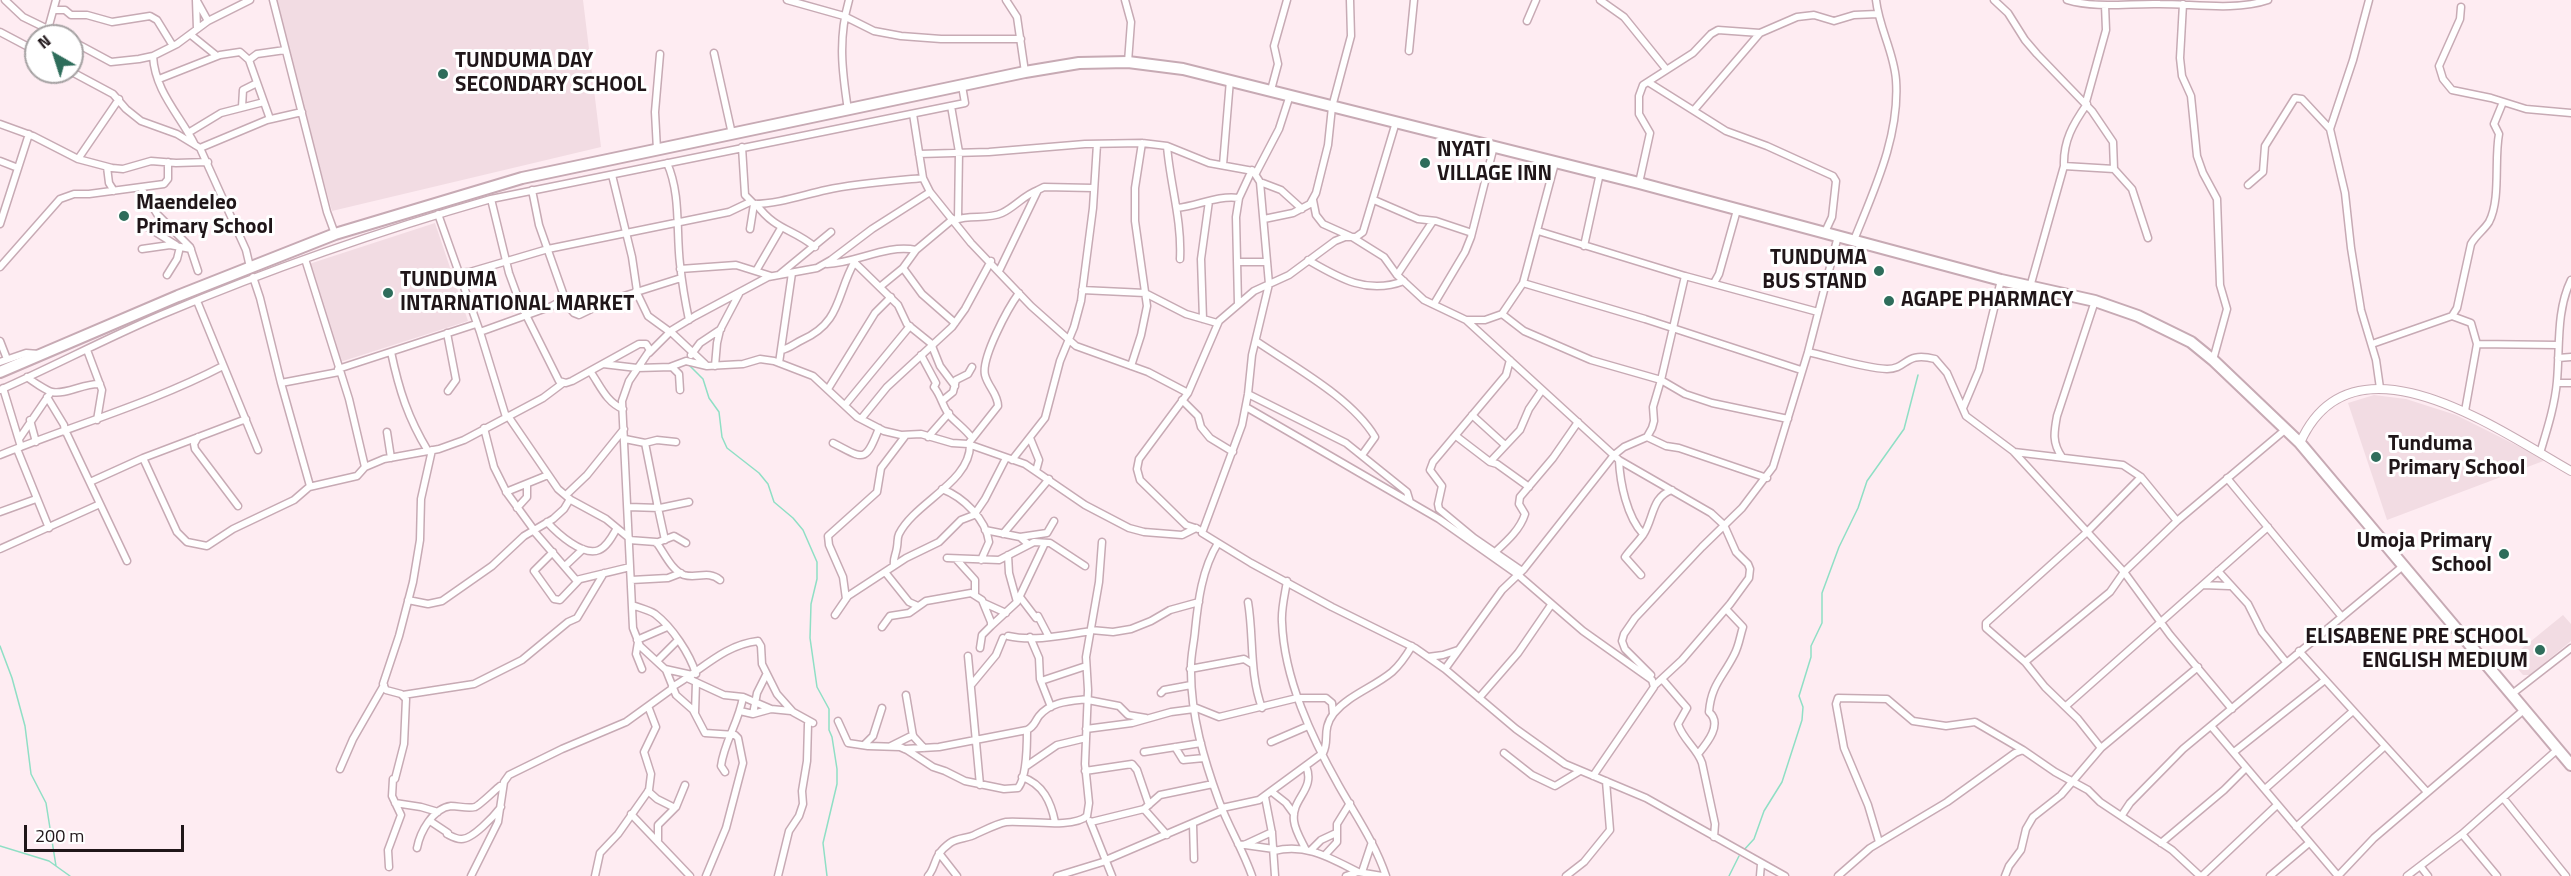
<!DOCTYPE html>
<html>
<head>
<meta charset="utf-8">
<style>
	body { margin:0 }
	#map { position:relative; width:2571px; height:876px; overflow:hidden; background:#feecf2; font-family:"Titillium Web",sans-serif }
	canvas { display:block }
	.north { position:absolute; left:24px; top:24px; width:60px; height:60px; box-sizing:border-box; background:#fff; border:2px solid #a6a2a3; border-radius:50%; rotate:321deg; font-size:16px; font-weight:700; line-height:24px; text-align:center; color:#201619 }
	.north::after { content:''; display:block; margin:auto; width:21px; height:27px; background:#2e6d5b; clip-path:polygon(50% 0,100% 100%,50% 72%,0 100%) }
	.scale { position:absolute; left:24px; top:825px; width:160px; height:27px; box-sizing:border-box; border:3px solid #201619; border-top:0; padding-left:8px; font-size:18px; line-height:21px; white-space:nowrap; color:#201619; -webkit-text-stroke:4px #fff; paint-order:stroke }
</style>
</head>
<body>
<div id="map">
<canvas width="2571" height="876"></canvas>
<div class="north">N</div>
<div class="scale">200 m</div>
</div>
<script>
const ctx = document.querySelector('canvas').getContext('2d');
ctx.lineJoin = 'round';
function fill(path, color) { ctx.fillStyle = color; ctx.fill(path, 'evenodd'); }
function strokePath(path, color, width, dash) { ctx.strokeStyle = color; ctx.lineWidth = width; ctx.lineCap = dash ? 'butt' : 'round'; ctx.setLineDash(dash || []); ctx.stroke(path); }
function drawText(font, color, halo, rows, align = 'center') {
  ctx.font = font + ' "Titillium Web",sans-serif'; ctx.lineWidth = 6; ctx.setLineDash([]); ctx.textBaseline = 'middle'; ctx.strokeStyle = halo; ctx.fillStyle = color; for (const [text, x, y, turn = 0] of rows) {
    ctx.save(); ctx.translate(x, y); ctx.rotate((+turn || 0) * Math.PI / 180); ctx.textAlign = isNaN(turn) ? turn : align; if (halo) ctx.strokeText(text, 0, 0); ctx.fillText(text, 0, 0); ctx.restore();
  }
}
const built = new Path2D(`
	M273,0H583L601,147L332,211Z
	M435,223L468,321L337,363L309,264Z
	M2374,395L2406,399L2456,415L2546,460L2387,520L2348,403Z
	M2563,615L2571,624V641L2530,675H2523L2509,659Z`);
const stream = new Path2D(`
	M689,365L703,379L709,398L719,412L722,437L727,448L759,473L768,484L774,502L793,518L803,530L817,562V579L811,604L810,638L817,687L829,709V730L832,737L837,769V784L823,843L827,876
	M0,646L12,678L25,726L31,774L46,803L56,866
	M0,846L49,861L70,876
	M1743,851L1754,839L1764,811L1782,782L1802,720L1803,707L1799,696L1811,657V646L1822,623V593L1839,547L1858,508L1867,481L1904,429L1918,375
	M1729,876L1739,856`);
const minor = new Path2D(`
	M5,0L23,17L62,36
	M196,0L197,29
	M273,0L327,212L335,234
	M787,0L844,16L874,31L901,36L941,39H1021
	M1006,0L1017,17L1025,72
	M1125,0L1131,22L1128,62
	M1600,0L1624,17L1666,69
	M1994,0L2008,13L2025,40L2037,54L2092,111L2113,142L2114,169L2132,189L2148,238
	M2067,0C2097,9 2130,3 2160,4C2194,4 2236,11 2268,0
	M2369,0L2353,60L2330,129L2345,193L2351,248L2361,310L2376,360L2380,388
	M197,1L208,21
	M2183,4L2180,58L2182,76L2191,96L2197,156L2203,173L2217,199L2220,285L2227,309L2213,360
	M2461,7L2460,19L2439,66L2443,79L2452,90L2491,98L2526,109L2571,113
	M54,10H65L71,15H87L112,22L150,16L157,20L173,46
	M1527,21L1536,0
	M48,29L56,0
	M0,32L36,51
	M191,35L217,56
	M72,41L111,62L139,59L153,56L177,44L208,21L250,0
	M1409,51L1414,0
	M714,53L732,134
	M153,56C155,92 180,115 195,145
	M249,60L257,54L285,50
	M72,72L113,94L126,109L141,121L177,134L200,148L246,250L250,267
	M159,79L220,55L240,52L249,60L270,119
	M1648,82L1726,131L1767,146L1833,176L1836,181L1832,217L1825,232
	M1271,90L1278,64L1274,46L1287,0
	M2086,102L2106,30L2105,5
	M951,106L959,152L958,219
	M242,107L243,90L257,83
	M848,110C842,71 838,38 849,0
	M1694,110L1760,33L1797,17L1814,15L1834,21L1854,15L1878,14
	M913,114L923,178L930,192L971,243L1031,306L1076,346L1148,372L1188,393
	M0,124L33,136L78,159L112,168L123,169L151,161L176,163L208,162
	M188,133L221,113L264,102
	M1167,146C1170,184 1182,220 1180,259
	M742,147L745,195L754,204C778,204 803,195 826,190C858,183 891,181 923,178
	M200,148L267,120L302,112
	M657,150L655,112L660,54
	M919,154L989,152L1085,144L1142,143L1167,146L1209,163L1253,171L1260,182L1269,284L1252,355L1248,394L1242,425L1202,533L1251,563L1332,607L1415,648L1445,669L1516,729L1565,764L1646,798L1785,876
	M78,159L119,99
	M0,161L18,168
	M667,163C681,194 676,231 680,264C682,283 685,301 689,320
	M1223,165L1230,80
	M2064,166L2114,169
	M107,167L109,183L114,191
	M1256,173L1279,129L1290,95
	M612,175L632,257L637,291
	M1260,182L1281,190L1302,209
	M1639,183L1650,133L1639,114V96L1643,85L1693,53L1711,34L1718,30L1760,33
	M2248,185L2263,172L2265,146L2295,98L2302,99L2330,129
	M141,188L157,214L190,247L198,271
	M491,199L509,273L520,303L559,381L566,383L572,381L639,344H646L650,350L629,381L622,401L633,628L640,646L666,670L676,695L693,710L705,733L735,735L738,738L743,763L726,828L706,876
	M1313,200L1316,215L1323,224L1352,237L1384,257L1397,275L1424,300L1466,320H1485L1502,314L1523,283L1555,163
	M1374,200L1418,219L1436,221L1472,233
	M756,204C776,231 792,228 815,247
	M1177,208C1198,206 1217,195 1239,198
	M438,214L480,332L506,417
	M1264,219L1293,213L1310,204L1316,193L1328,145L1332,107L1351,36L1350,0
	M955,220C970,214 987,220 1002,213C1015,207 1024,195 1038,190
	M0,224L29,134
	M144,225L176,245
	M750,229L754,204
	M1538,231L1685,276L1818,312
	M1854,240C1874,190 1900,136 1896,80C1894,52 1879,28 1876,0
	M1584,246L1600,173
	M142,249L170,245L191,249
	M305,259L349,399L365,467
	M1308,260C1339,278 1367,295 1404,281
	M854,262L898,305L907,324L933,345
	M1238,262H1267
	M827,264C857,263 886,244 916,250
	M0,267L60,199L74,194H89L164,184L168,179V162
	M903,268L922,294L955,323
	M680,269L736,265L771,276
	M756,271L781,228
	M999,271L1038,190L1044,187L1093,188
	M458,273L470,272L548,249L729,212L750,202
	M780,274L831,232
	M167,275L177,259L180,247
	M1397,275L1433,221
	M253,277L260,298L281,383L310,486
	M1523,283L1645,319L1801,370
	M1714,283L1719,274L1737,210
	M881,286L903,268L916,250L953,219
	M2030,287L2064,166C2063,141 2073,124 2087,104
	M1082,290L1145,293L1186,314L1217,323
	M636,291L648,316L670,332
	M563,300L574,313L579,315L608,301L681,278
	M197,301L258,450
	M1238,304L1236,217L1239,198L1252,170
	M1434,304L1465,252L1471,237L1494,146
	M1502,314L1524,331L1591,360L1661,380L1685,394L1712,403L1788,419
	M2452,316L2471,323L2477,344L2465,411
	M1203,319L1201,259L1209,201
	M1466,320L1619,460L1711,513L1724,525L1736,552L1748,564L1750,569L1749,578L1730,604L1682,660L1654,686
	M480,332L552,306L563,300V293L539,225L532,190
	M671,332L705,364
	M447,333L456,380L448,391
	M0,341L7,359
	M1256,341C1294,367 1352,398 1375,437L1362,455
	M2372,344L2452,316L2457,308L2471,244C2476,235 2484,230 2489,222C2501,199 2494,160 2499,134L2494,124L2503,102
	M2477,344L2557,345
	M932,346L940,366L955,386
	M87,350L102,390L97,420
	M781,350C789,349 795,343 802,340C842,322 836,294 855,261
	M391,352C399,390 408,418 428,451
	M1808,352C1831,357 1863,368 1887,369C1908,369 1904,351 1935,359L1947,373L1966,416L2013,451L2124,572L2170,635L2232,709
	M649,353L672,330L695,316L768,277L817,268L831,260L872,229L930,192
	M691,355L700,343L721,329
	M921,355L936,383L934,387C942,397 943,409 951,417C958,424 966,430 972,438
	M2558,358L2571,357
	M1510,360L1506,375L1433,462L1430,470L1442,486L1438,504L1439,509L1474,538L1522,571
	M0,362L26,353L39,354
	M779,363L792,273
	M603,364L637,368L672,367L679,374L680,390
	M715,366L717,343L720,330L739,294
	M1131,366L1141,335L1147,306L1135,221V188L1142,143
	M670,367L686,361L707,366L743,364L760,359L774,361L813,376L857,417L884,431L901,435L921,434L952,443L968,444L1025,464L1085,505L1129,528L1144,532L1182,535L1196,528
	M338,369L476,324
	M590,371C600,385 606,402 623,409
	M27,377C32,381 47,391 52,392C66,395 84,383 100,384
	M281,383L339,372
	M2557,383H2571
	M3,388L21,447
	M828,389L875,313L891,297
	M0,390C54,366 107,338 161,315C268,270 379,231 491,199L965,103L962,86
	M1248,394L1346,443L1407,492L1410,502
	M47,397L64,425L65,432
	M1182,400L1198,416L1201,427L1210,438L1233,452
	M942,401L953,392L956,380L968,374L972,367
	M845,405L910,326
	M1246,407L1439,519L1517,574L1583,631L1652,680L1654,687L1593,776
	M1963,408L1979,370L2001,280
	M1472,415L1505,445
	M508,416L558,489L571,500L606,519L629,538
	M861,419L887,387L952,327L965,309L991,261
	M30,420L36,442
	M484,428L494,467L507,493L534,530
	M66,432L127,561
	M387,432L391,458
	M1456,436L1490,462L1497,464L1529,487
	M198,437L194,444L195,449L238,506
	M928,437L949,413
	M1647,437L1666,446L1679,448L1767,478
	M1030,438L1039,460L1036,471
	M19,439L51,392
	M625,439L645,443L657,440L676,442
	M645,443L658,508
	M833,443C863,458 865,465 879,428
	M968,444L998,406C998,394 988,387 985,375C981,358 1008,308 1019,293
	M17,449L49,528
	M2014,452L2123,465L2141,477L2177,521L2286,429
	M2540,453C2547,430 2555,405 2557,381C2560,347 2556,311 2571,280
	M0,455C74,425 152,403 223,366
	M2062,457C2052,443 2054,432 2057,416L2095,301
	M143,458L177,532L187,542L207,546L233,529L294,500L309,487L357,476L365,467L384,459L439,449L464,440L543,398L563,383
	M1012,460L1045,418L1060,361L1074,327L1081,301L1093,208L1097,144
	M1619,460C1620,483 1627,517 1643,534
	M1490,462L1520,430L1529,409L1542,390
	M2227,478L2342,617
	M90,482L143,458L246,419
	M942,489C963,497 986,519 989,542L981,560
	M506,492L548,475
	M566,495L587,475L624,429
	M628,507L660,508L689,502
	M517,508L527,497V485
	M658,508L665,540
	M0,512L36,499
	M547,522C557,533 583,557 599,550C607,547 613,535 617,528
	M1198,529L1186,525L1140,480L1137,469L1139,459L1188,393L1219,321L1254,291L1289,275L1335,241L1345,237H1356L1363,232L1396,122
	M533,530L576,580L630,567
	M985,530L1020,537L1028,544
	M1003,534L1049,479
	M1020,537L1047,533L1054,521
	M629,540L656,542C664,552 671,570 684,575C697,579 708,570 720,580
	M656,543L674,536L686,543
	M1218,543C1202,569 1198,601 1195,631C1194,644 1190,658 1191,672C1191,716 1204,760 1219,801C1228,826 1243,850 1252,876
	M0,549L100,504
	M553,552L534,571L554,599L560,600L579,580
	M1494,553C1506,542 1520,530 1525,514L1519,504L1520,497L1553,458L1578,422
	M1008,555L1009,573L1017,602
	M947,558L999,560L1034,542L1050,543L1085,566
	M957,560L975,580V594
	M894,565C893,558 896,555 897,547C898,542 897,538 899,534C915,502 971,482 970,444
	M565,566L583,549
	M2218,571L2248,604L2262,632L2286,662
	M885,572L909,602L918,606
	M1641,575L1625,557C1630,550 1637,543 1643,535C1654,519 1651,497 1672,490
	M631,580L668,578L681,573
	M1287,581C1285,594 1281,609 1282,622C1284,679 1312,738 1339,786C1356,816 1375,843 1386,876
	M2203,585L2229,586
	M1020,597L1036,618
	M846,599L843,577L829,545L828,536L877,492L881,468L906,435
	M408,600L428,604L442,601L492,566L524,536L553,519L564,509L570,499
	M1248,602C1254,637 1249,673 1262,708
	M984,603L1006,613
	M632,605C640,608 649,610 655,614C672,627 690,654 696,674
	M835,615L848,596L906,558L939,542L961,520L974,515L985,499L1006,458
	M1038,616L1049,637
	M991,626L1017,602L1045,543
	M882,627L890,616L909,613L926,601L971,593L982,600L991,622V626L982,635L980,648
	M1091,630L1113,632L1131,629L1151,621L1170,610L1199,602
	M1008,636C1034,642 1064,635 1091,631
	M1030,637L1039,658L1040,679L1051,707
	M637,640L667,627
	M638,642L636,654L642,669
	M2299,651L2427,792
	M968,656L980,785
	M1428,657L1443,655L1458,650
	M657,661L678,640
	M2025,662L2110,592L2124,572L2177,521
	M665,669L692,675
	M1190,669L1244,659L1252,664
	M1445,669L1502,590L1524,569L1614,455L1624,447L1647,437L1652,428L1654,421L1653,407L1661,380L1685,276
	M1651,675L1625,649L1622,641L1624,634L1635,618L1702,547L1742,508L1773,467L1808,352L1838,236
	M687,678L724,695L743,697L771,709L791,711
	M1662,679L1687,708L1678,724C1683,740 1697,748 1702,763L1715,824L1714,837
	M1041,681L1086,666
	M972,684L996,655L1003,638
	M672,687C701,671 723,645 758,641L761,646L762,664L777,694L793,712L813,723
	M1161,693L1164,690L1191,685
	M2512,694L2571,648
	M403,695L474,684L522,660L568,622L577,618L604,573
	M906,695L913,736L924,748
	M1479,698L1518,653L1551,605
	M1088,700L1119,706L1128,715L1146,718
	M2066,706L2268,527
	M1194,707L1219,717L1297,698H1326L1332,703L1333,714
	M740,711L753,714L771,709
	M695,713L696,682
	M753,714L757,693L766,675
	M838,721L848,743L868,746L900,747L907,750L933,767L945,771L965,781L1004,789L1018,788C1027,777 1027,745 1027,730
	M2211,726L2338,876
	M1086,729L1132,723L1171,712L1194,709
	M1271,742L1308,726
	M864,745L873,736L882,708
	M891,746L913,735
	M1175,747L1183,760L1204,758
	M2101,748L2078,719L2045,687L2025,662L1986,628V623L2086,533L2141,477
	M905,749L939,747L1027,730C1035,726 1035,721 1039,716C1051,701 1071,701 1088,699
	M1144,752L1201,743
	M2234,752L2325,680
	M1504,753L1532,775L1555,786L1580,771
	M1698,754C1707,743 1723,724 1709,712C1711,685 1723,677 1734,655C1739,646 1740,636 1743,627L1726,609
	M1025,767L1057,745L1086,738
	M340,769L353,739L384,685
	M1085,771L1132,764L1137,770L1149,805
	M725,772L721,766C724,742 739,722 743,697
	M1022,777C1043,784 1051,802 1055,822
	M395,779L404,744L406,699L401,694L386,690L383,684L399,636L413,582L420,540L421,499L432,450
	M2265,789L2353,711
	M648,791L657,799L675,808
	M1272,792L1286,803L1294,814
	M1265,797L1272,833L1275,876
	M2504,799L2566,876
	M395,803L421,807L438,812
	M1222,808L1259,800L1323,753C1330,740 1321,730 1334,713C1349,695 1374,687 1392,672C1400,665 1406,656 1412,646
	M1144,809L1167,835
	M631,814L690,876
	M2122,815L2130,803L2183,749L2403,566
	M430,821L448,833
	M1090,821L1112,876
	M1091,822L1144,809L1160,795L1213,784
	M1193,824L1194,859
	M2296,827L2385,746
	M447,834C451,836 456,839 461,839C472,840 494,816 501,807
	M2462,834L2497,876
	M658,840V825L676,807L685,785
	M1879,842L1868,805L1844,748L1836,704L1838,698L1887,699L1913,721L1946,726L1975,722L2023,750
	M2161,843L2224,790L2246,768
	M1238,844L1274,849
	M1244,845L1272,832
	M417,848C420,832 433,808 451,806C459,806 467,809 475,807C480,805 495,790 500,786
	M1305,848C1301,840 1295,830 1294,821C1291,798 1316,790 1306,766
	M1311,850L1321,840L1336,833
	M1274,851C1306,843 1330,858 1358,872
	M939,853L957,876
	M1325,855L1337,842V824L1350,803
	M1106,860L1223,810
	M389,867L388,850L401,815L392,796L393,779
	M2421,867L2428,876
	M1362,872L1372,842
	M471,876L498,822L504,782L509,775L562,749L626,722L673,688
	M595,876L600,853L618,834L649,790L651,774L644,752L656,727L648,706
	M778,876L789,831L799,816L803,804L802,791L807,761L808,724
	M928,876C937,866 932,856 950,843C958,837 968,839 976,834C985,830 996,824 1006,822C1024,820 1073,829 1087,816L1089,803L1085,764L1088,690L1086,657L1099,582L1102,542
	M1057,876L1106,861
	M1346,876L1358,872L1382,876
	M1566,876L1584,862L1610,830L1606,781
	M1760,876L1761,864
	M1838,876L1870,848L1947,802L2015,753L2023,750L2055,772L2088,790L2100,802L2172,850L2200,876
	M2005,876L2009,866L2021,850L2026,829L2033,817L2061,795L2101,748L2198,667
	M2202,876L2277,805
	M2270,876L2309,843
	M2338,876L2374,838L2525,709
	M2407,876L2462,834L2558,749`);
const tertiary = new Path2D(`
	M2300,443C2352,325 2500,431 2571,471`);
const trunk = new Path2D(`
	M0,372L178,296L335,234L522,178L1025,72L1079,63L1128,62L1183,69L1639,183L2001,280L2095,301L2138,316L2191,342L2213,360L2300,443L2571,765`);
const markers = [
	[443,74,6,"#2e6d5b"],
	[1425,163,6,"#2e6d5b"],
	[124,216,6,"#2e6d5b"],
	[1879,271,6,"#2e6d5b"],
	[388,293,6,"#2e6d5b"],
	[1889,301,6,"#2e6d5b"],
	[2376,457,6,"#2e6d5b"],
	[2504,554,6,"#2e6d5b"],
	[2540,650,6,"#2e6d5b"]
];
const poiNames = [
	["TUNDUMA DAY",455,62],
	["SECONDARY SCHOOL",455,86],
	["NYATI",1437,151],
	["VILLAGE INN",1437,175],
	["Maendeleo",136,204],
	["Primary School",136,228],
	["TUNDUMA",1867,259,"right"],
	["BUS STAND",1867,283,"right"],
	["TUNDUMA",400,281],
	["INTARNATIONAL MARKET",400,305],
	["AGAPE PHARMACY",1901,301],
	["Tunduma",2388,445],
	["Primary School",2388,469],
	["Umoja Primary",2492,542,"right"],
	["School",2492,566,"right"],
	["ELISABENE PRE SCHOOL",2528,638,"right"],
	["ENGLISH MEDIUM",2528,662,"right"]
];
fill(built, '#f2dce3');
strokePath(stream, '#8fdfc5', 1.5);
strokePath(minor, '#c7aab4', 9);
strokePath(tertiary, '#c7aab4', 10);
strokePath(trunk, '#c7aab4', 14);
strokePath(minor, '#fff', 6);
strokePath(tertiary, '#fff', 8);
strokePath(trunk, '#fff', 10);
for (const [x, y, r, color] of markers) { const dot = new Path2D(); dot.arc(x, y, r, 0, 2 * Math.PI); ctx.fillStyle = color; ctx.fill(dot); strokePath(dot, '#fff', 2); }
drawText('bold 21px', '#201619', '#fff', poiNames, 'left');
</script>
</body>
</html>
